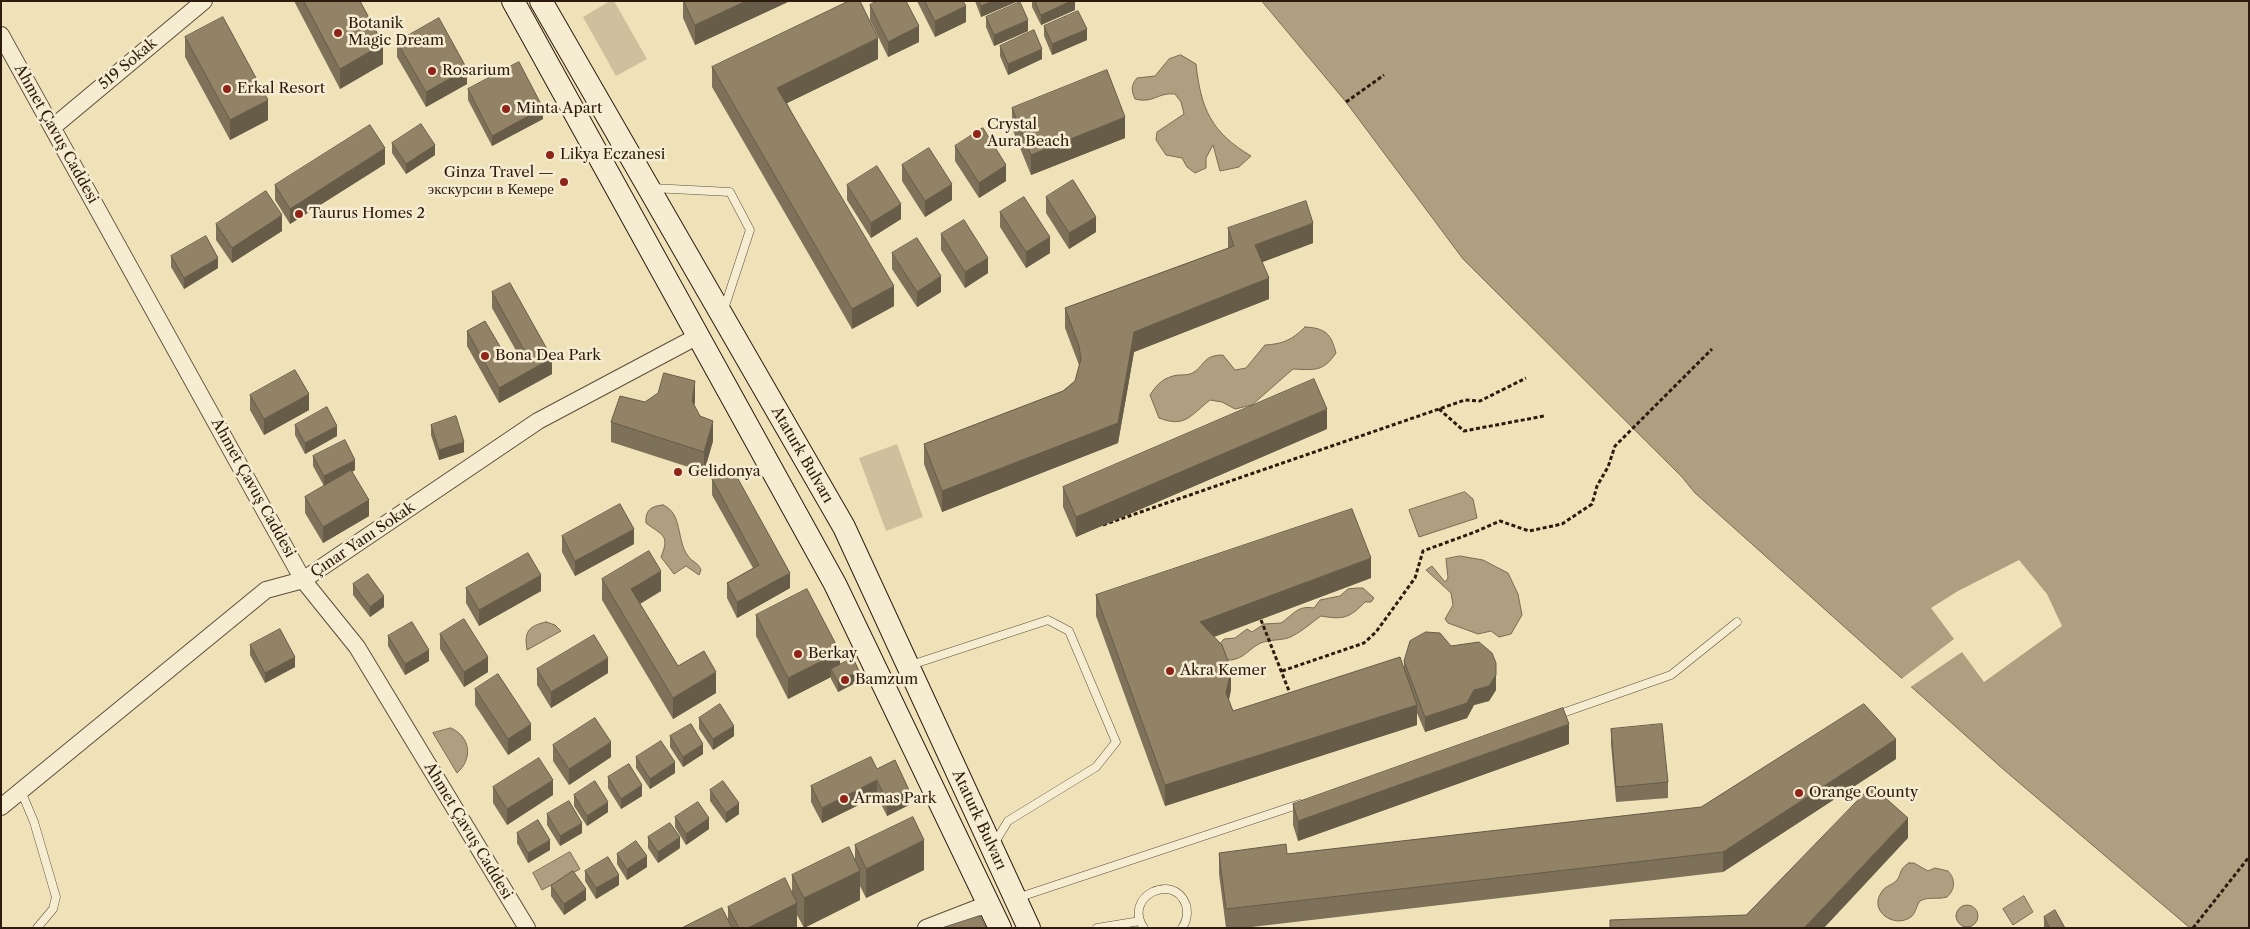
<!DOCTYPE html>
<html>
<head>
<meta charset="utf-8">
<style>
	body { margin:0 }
	#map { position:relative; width:2250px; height:929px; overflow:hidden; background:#efe2b9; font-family:"Libre Caslon Text",serif }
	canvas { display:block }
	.frame { position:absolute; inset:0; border:2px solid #2d1c0e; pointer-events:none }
</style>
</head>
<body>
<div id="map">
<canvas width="2250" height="929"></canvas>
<div class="frame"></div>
</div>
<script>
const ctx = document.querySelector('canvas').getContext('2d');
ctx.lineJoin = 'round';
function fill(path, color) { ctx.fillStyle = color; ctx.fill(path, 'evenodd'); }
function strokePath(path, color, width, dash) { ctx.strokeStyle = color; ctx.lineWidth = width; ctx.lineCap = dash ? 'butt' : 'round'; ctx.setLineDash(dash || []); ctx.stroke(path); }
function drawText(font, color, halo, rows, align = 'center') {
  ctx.font = font + ' "Libre Caslon Text",serif'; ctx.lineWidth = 5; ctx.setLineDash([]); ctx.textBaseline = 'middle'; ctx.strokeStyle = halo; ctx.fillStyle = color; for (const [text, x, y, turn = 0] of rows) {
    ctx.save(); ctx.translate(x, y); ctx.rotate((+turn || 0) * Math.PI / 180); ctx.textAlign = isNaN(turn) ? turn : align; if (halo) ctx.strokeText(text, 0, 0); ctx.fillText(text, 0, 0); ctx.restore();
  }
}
const green = new Path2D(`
	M610,1H614L647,59L616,76L583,17Z
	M897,444L923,517L886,531L859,458Z`);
const water = new Path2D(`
	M1262,1H2249V928H2190L2003,769L1695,493L1682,477L1463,259L1346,102Z
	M1181,55L1196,64C1201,109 1211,132 1251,156L1239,167L1220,171L1213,145L1206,158V168L1195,173L1187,167L1182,158L1166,155L1156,140L1157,132L1184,114L1181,102L1175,94C1158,92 1153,104 1135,99C1131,90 1131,85 1137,78L1155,76L1169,59Z
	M1305,327C1326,328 1331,334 1336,353C1323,372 1315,370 1293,369L1252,405L1235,409L1222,402L1210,400C1190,416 1185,428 1159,418L1150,395C1157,384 1164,377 1178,375C1181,375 1187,375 1190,374C1205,368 1201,355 1223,355L1235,370L1246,368L1265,345C1283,344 1292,340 1305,327Z
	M1465,492L1473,499L1477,518L1419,537L1409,510Z
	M663,505C683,513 676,540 688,556C692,562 698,562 701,570L699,575L686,566L674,574L661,557C670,535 663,536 646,523C645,511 650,506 663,505Z
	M1460,556L1483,560L1508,573L1518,594L1522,615L1511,634L1499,637L1491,631L1478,634L1448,623L1445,619L1453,605L1451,593L1426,570L1432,566L1445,582L1448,578L1446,559Z
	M1358,588H1363L1374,598L1371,602H1365C1350,618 1343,620 1321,616C1311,623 1299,634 1288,638C1277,641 1267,639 1257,645C1246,652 1241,661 1226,660L1218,646L1224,639L1235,638L1247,629L1252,632L1264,624L1281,623C1293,615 1297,605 1314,608L1320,600L1340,596L1348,589Z
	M546,622L555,625L561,631L527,650C524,632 528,626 546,622Z
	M451,728C471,737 473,759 457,773L433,733Z
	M570,852L580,869L542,890L533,873Z
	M1909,863H1914L1928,871L1935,868L1948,871C1956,879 1955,890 1947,897C1937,900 1929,896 1920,901C1916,906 1916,913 1911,917C1894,929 1869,911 1881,893C1884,886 1891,886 1896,881C1902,875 1898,869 1909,863Z
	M2024,896L2033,912L2013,925L2003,909Z
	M1956 916a11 11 0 1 1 22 0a11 11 0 1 1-22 0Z`);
const pier = new Path2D(`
	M2019,560L2047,594L2062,626L1984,682L1962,652L1909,688L1900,680L1954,639L1931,608L1958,591Z`);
const path = new Path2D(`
	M1346,102L1384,75
	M1439,409L1464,431L1544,416
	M1103,525L1465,400L1480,401L1526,378
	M1261,620L1291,696
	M1282,671L1364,643L1376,632L1415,578L1423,551L1475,532L1500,521L1529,531L1562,524L1592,504L1597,486L1608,467L1615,446L1712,349
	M2193,928L2249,857`);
const lane = new Path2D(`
	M652,188L730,192L750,230L724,309
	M909,664L917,663L1048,620L1069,631L1116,742L1096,767L1008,821L994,844
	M1557,715L1671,675L1737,622
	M21,791L34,822L56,897L53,909L37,928
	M1017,898L1300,804
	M1097,928L1140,921
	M1144,928C1122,897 1174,871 1186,905C1188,913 1187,921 1182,928`);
const street = new Path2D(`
	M1,35L303,580L357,647L527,928
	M53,127L204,1
	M1,807L266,590L303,580L538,421L698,336
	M926,928L988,904`);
const secondary = new Path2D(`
	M513,1L835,584L1000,928
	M541,1L844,527L1029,928`);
const wall = new Path2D(`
	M294,1H360L383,64L340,89Z
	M683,1H790L695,45L683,18Z
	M917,1H963L966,22L935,37Z
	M975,1H1016V2L981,17Z
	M1032,1H1075V10L1041,25L1032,7Z
	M870,5L919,42L888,57L870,20Z
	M986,17L1028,31L994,46L986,27Z
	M1044,26L1087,40L1052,55L1044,36Z
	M185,37L268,120L230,140L185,57Z
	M397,42L467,84L426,107L397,57Z
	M1000,46L1042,59L1008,75L1000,56Z
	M878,59L787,103L894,306L852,329L712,87V67Z
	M468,89L543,119L492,146L468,100Z
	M1012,108L1125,138L1031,175L1012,128Z
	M392,143L435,155L406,174L392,153Z
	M955,146L1006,181L979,198L955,161Z
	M385,164L290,224L275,200V185Z
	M902,165L952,200L925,217L902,181Z
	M847,185L901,219L871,238L847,200Z
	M1046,197L1096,232L1069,249L1046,213Z
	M1000,212L1050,253L1026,268L1000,227Z
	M216,224L282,231L232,263L216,240Z
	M1228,228L1313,243L1262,262L1269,299L1134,352L1118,443L942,512L924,464V444L1063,391L1075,381L1079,365L1065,328V308L1228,248Z
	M941,234L988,273L965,288L941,250Z
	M892,253L941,292L917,307L892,269Z
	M171,256L218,268L184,289L171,267Z
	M492,292L552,374L499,403L467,346V331L508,360L518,354L492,308Z
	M250,395L309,410L264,435L250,410Z
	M695,401L694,405L713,441L704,472L611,442V422L645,402Z
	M295,425L337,436L305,454L295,435Z
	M431,425L464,452L439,460L431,435Z
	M1327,429L1076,537L1063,507V487Z
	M313,456L355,470L352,472L369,516L323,543L305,513V497L324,486L313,466Z
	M712,479L790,588L737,618L727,598V583L753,568L712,495Z
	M562,536L634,544L575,576L562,552Z
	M1371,578L1214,637L1231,689L1229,700L1233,711L1404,667V661L1451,646L1496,679V690L1489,701L1474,705L1467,718L1425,732L1417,713V725L1165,806L1096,616V595Z
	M602,579L661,591L640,604L678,666L716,693L673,719L602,600Z
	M353,584L384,607L370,617L353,595Z
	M466,588L541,591L479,626L466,603Z
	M756,615L840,665L859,681L838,692L831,679V677L788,699L756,636Z
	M440,634L488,672L464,687L440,649Z
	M388,636L429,661L405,675L388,646Z
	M250,645L295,667L265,683L250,655Z
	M537,669L608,673L551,708L537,685Z
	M475,689L531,740L508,755L475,705Z
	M699,718L734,736L713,750L699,729Z
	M1611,729L1668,782V798L1616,802L1611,744Z
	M670,736L703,754L683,767L670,747Z
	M1569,744L1298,841L1293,825V804Z
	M553,745L611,757L569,785L553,761Z
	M636,757L675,773L650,789L636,768Z
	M1896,759L1723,872L1243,928H1226L1219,874V853L1287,854L1701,807Z
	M877,769L909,805L887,816L877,796L822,823L811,802V786Z
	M608,777L642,796L621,809L608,788Z
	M493,787L553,795L507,825L493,803Z
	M710,790L739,814L726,823L710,801Z
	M574,795L608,812L587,826L574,806Z
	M547,814L582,833L560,846L547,825Z
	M675,817L709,829L686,845L675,827Z
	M517,833L550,850L528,863L517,843Z
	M648,837L680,848L658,863L648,848Z
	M855,845L924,870L866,898L860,886V900L804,928L797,915V928H682L728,919V907L792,892V875L855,859Z
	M617,854L647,867L627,880L617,864Z
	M585,871L619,885L596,899L585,881Z
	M551,886L586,900L564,915L551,896Z
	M2044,917L2065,928H2044Z`);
const shadedWall = new Path2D(`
	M746,1H790L695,45V25Z
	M993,1H1016V2L981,17V6Z
	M1071,1H1075V10L1041,25V15Z
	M966,6V22L935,37V21Z
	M1028,20V31L994,46V35Z
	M919,26V42L888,57V42Z
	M1087,29V40L1052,55V44Z
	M878,38V59L777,108V88Z
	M383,44V64L340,89V69Z
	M1042,49V59L1008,75V64Z
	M467,69V84L426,107V92Z
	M268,100V120L230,140V120Z
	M543,108V119L492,146V136Z
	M1125,117V138L1031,175V155Z
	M435,145V155L406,174V164Z
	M385,148V164L290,224V209Z
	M1006,165V181L979,198V183Z
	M952,184V200L925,217V201Z
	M901,204V219L871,238V223Z
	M282,215V231L232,263V248Z
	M1096,217V232L1069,249V233Z
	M1313,223V243L1255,265V245Z
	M1050,237V253L1026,268V252Z
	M218,258V268L184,289V278Z
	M988,258V273L965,288V272Z
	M941,276V292L917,307V292Z
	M1269,278V299L1134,352L1118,443L942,512V491L1134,332Z
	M894,286V306L852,329V309Z
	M552,358V374L499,403V388Z
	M695,381V401L692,421V401Z
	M309,394V410L264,435V419Z
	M1327,409V429L1076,537V517Z
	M713,421V441L704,472V452Z
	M337,426V436L305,454V443Z
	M464,442V452L439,460V450Z
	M355,460V470L324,487V476Z
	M369,500V516L323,543V527Z
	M634,529V544L575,576V561Z
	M1371,558V578L1200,642V622Z
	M661,571V591L631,609V589Z
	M790,573V588L737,618V602Z
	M541,575V591L479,626V610Z
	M384,596V607L370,617V607Z
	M429,650V661L405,675V664Z
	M840,652V672L831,669V677L788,699V678Z
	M295,657V667L265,683V673Z
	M488,657V672L464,687V672Z
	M608,658V673L551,708V692Z
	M1496,663V690L1489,701L1474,705L1467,718L1425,732V717L1474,690Z
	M1231,669V689L1226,714V693Z
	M859,671V681L838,692V682Z
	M716,672V693L673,719V698Z
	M1417,705V725L1165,806V785Z
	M531,724V740L508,755V739Z
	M1569,724V744L1298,841V821Z
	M734,726V736L713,750V739Z
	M1896,739V759L1723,872V852Z
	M611,742V757L569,785V769Z
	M703,744V754L683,767V757Z
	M675,762V773L650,789V779Z
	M553,780V795L507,825V809Z
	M877,780V796L822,823V808Z
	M642,785V796L621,809V799Z
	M909,790V805L887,816V801Z
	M608,802V812L587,826V816Z
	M739,803V814L726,823V813Z
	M709,818V829L686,845V834Z
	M1908,818V838L1824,928H1804Z
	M582,823V833L560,846V836Z
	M680,837V848L658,863V852Z
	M550,840V850L528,863V853Z
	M924,840V870L866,898V869Z
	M647,856V867L627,880V869Z
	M860,871V900L804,928V898Z
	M619,875V885L596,899V888Z
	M586,889V900L564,915V904Z
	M797,903V928H748Z`);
const building = new Path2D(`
	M304,1H360L383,44L340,69Z
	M684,1H746L695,25Z
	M849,1H860L878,38L777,88L894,286L852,309L712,67Z
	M877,1H906L919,26L888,42L870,5Z
	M925,1H963L966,6L935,21Z
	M979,1H993L981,6Z
	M1035,1H1071L1041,15Z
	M1020,2L1028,20L994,35L986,17Z
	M1078,11L1087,29L1052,44L1044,26Z
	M223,17L268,100L230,120L185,37Z
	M439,18L467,69L426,92L397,42Z
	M1034,30L1042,49L1008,64L1000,46Z
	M519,62L543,108L492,136L468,89Z
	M1107,70L1125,117L1031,155L1012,108Z
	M421,124L435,145L406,164L392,143Z
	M370,125L385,148L290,209L275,185Z
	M983,128L1006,165L979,183L955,146Z
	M929,148L952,184L925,201L902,165Z
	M877,166L901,204L871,223L847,185Z
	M1073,180L1096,217L1069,233L1046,197Z
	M266,191L282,215L232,248L216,224Z
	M1024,197L1050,237L1026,252L1000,212Z
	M1306,201L1313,223L1255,245L1269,278L1134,332L1118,423L942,491L924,444L1063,391L1075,381L1081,359L1079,346L1065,308L1234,246L1228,228Z
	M964,220L988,258L965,272L941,234Z
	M206,236L218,258L184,278L171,256Z
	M917,238L941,276L917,292L892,253Z
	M510,283L552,358L499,388L467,331L485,321L508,360L524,350L492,292Z
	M295,370L309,394L264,419L250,395Z
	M664,373L695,381L692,401L700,416L713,421L704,452L611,422L620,396L645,402L658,393Z
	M1314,379L1327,409L1076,517L1063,487Z
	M327,407L337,426L305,443L295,425Z
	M456,416L464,442L439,450L431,425Z
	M345,440L355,460L324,476L313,456Z
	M732,468L790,573L737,602L727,583L759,565L712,479Z
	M351,470L369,500L323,527L305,497Z
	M620,504L634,529L575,561L562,536Z
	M1352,509L1371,558L1200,622L1222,645L1231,669L1226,693L1233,711L1400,657L1417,705L1165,785L1096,595Z
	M649,551L661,571L631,589L678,666L704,651L716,672L673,698L602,579Z
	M528,553L541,575L479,610L466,588Z
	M368,574L384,596L370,607L353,584Z
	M807,589L840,652L788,678L756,615Z
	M464,619L488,657L464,672L440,634Z
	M412,622L429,650L405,664L388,636Z
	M280,629L295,657L265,673L250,645Z
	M1426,632L1440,633L1451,646L1479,642L1492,653L1496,663V675L1489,686L1474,690L1467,703L1425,717L1404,661L1410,641Z
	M594,635L608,658L551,692L537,669Z
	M853,658L859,671L838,682L831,669Z
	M498,674L531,724L508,739L475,689Z
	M720,704L734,726L713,739L699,718Z
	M1864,704L1896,739L1723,852L1226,909L1219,853L1286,844L1287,854L1701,807Z
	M1563,708L1569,724L1298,821L1293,804Z
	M595,718L611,742L569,769L553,745Z
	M691,724L703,744L683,757L670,736Z
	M1662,724L1668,782L1616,787L1611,729Z
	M661,741L675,762L650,779L636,757Z
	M871,757L877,769L895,760L909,790L887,801L877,780L822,808L811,786Z
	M539,758L553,780L507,809L493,787Z
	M629,764L642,785L621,799L608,777Z
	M595,781L608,802L587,816L574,795Z
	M723,781L739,803L726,813L710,790Z
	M1872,786L1908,818L1804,928H1610V920L1746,915Z
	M569,801L582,823L560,836L547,814Z
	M698,802L709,818L686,834L675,817Z
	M913,817L924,840L866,869L855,845Z
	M538,820L550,840L528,853L517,833Z
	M670,823L680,837L658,852L648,837Z
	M636,841L647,856L627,869L617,854Z
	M849,847L860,871L804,898L792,875Z
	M608,857L619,875L596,888L585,871Z
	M573,871L586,889L564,904L551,886Z
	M785,878L797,903L748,928H739L728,907Z
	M722,908L732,928H682Z
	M2055,910L2065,928H2050L2044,917Z
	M980,916L986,928H942Z`);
const markers = [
	[338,33,5,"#8f2418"],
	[432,71,5,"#8f2418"],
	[227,89,5,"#8f2418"],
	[506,109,5,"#8f2418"],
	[977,134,5,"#8f2418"],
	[550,155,5,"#8f2418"],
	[564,182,5,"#8f2418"],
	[299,214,5,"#8f2418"],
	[485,356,5,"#8f2418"],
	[678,472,5,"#8f2418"],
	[798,654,5,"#8f2418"],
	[1170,671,5,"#8f2418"],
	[845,680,5,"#8f2418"],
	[1799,793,5,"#8f2418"],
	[844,799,5,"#8f2418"]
];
const poiNames = [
	["Botanik",348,24],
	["Magic Dream",348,41],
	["Rosarium",442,71],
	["Erkal Resort",237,89],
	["Minta Apart",516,109],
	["Crystal",987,125],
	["Aura Beach",987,142],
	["Likya Eczanesi",560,155],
	["Ginza Travel —",554,173,"right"],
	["экскурсии в Кемере",554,190,"right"],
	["Taurus Homes 2",309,214],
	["Bona Dea Park",495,356],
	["Gelidonya",688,472],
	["Berkay",808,654],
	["Akra Kemer",1180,671],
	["Bamzum",855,680],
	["Orange County",1809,793],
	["Armas Park",854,799]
];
const streetNames = [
	["519 Sokak",128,64,-40],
	["Ahmet Çavuş Caddesi",56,134,61],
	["Ataturk Bulvarı",802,455,60],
	["Ahmet Çavuş Caddesi",253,488,61],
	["Çınar Yanı Sokak",363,540,-34],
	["Ataturk Bulvarı",979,820,65],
	["Ahmet Çavuş Caddesi",468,831,59]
];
fill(green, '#cec09c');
fill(water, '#ad9f7f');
strokePath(water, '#7a6b52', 1);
fill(pier, '#efe2b9');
strokePath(lane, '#5e4e39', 9);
strokePath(street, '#5e4e39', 18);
strokePath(secondary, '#2d1c0e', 24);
strokePath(path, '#2d1c0e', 3, [4, 2.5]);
strokePath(lane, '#f5ecd2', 8);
strokePath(street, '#f5ecd2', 16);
strokePath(secondary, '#f5ecd2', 22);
fill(wall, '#7e7159');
fill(shadedWall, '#665c48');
fill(building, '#928367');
strokePath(building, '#665c48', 1);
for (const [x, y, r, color] of markers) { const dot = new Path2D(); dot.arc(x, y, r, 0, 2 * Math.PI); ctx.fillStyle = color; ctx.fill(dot); strokePath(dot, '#f5ecd2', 2); }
drawText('15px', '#2d1c0e', '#f5ecd2', poiNames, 'left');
drawText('15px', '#2d1c0e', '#f5ecd2', streetNames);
</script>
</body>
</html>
